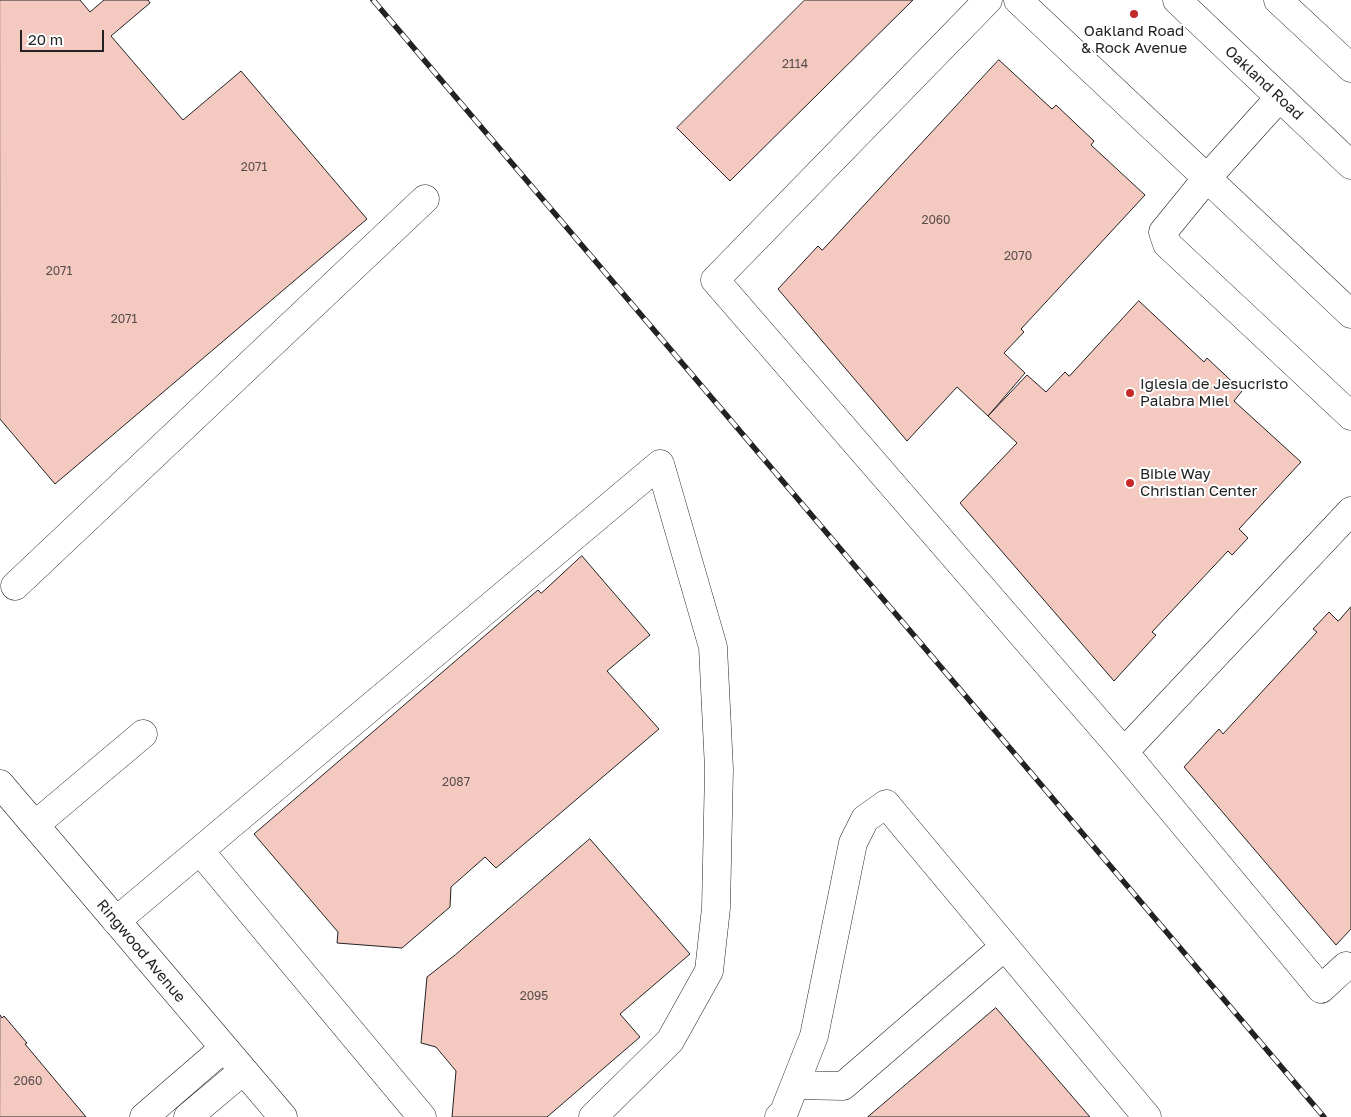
<!DOCTYPE html>
<html>
<head>
<meta charset="utf-8">
<style>
	body { margin:0 }
	#map { position:relative; width:1351px; height:1117px; overflow:hidden; background:#fff; font-family:"Golos Text",sans-serif }
	canvas { display:block }
	.scale { position:absolute; left:20px; top:30px; width:84px; height:22px; box-sizing:border-box; border:2px solid #222; border-top:0; padding-left:6px; font-size:15px; line-height:18px; white-space:nowrap; color:#222; -webkit-text-stroke:4px #fff; paint-order:stroke }
</style>
</head>
<body>
<div id="map">
<canvas width="1351" height="1117"></canvas>
<div class="scale">20 m</div>
</div>
<script>
const ctx = document.querySelector('canvas').getContext('2d');
ctx.lineJoin = 'round';
function fill(path, color) { ctx.fillStyle = color; ctx.fill(path, 'evenodd'); }
function strokePath(path, color, width, dash) { ctx.strokeStyle = color; ctx.lineWidth = width; ctx.lineCap = dash ? 'butt' : 'round'; ctx.setLineDash(dash || []); ctx.stroke(path); }
function drawText(font, color, halo, rows, align = 'center') {
  ctx.font = font + ' "Golos Text",sans-serif'; ctx.lineWidth = 4; ctx.setLineDash([]); ctx.textBaseline = 'middle'; ctx.strokeStyle = halo; ctx.fillStyle = color; for (const [text, x, y, turn = 0] of rows) {
    ctx.save(); ctx.translate(x, y); ctx.rotate((+turn || 0) * Math.PI / 180); ctx.textAlign = isNaN(turn) ? turn : align; if (halo) ctx.strokeText(text, 0, 0); ctx.fillText(text, 0, 0); ctx.restore();
  }
}
const building = new Path2D(`
	M0,0H80L90,12L104,0H148L150,3L111,36L183,120L241,71L367,219L55,484L0,419Z
	M805,0H913L730,181L677,128Z
	M999,60L1052,109L1056,105L1094,141L1091,145L1145,195L1021,329L1024,332L1004,353L1025,373L988,416L957,387L907,441L778,289L818,246L822,250Z
	M1139,301L1204,362L1207,358L1242,391L1234,401L1301,462L1239,529L1248,538L1232,555L1228,551L1152,632L1156,635L1114,681L960,503L1017,443L988,416L1027,375L1046,392L1065,372L1069,376Z
	M582,556L650,635L607,671L659,729L496,868L485,857L451,887L450,907L402,948L337,943L338,932L254,834L538,590L541,593Z
	M1351,607V929L1336,945L1184,767L1219,729L1223,734L1317,632L1313,629L1329,612L1338,621Z
	M590,839L690,954L620,1014L640,1037L547,1117H452L456,1071L436,1047L421,1043L427,977L455,955Z
	M996,1008L1090,1117H868Z
	M0,1015L2,1018L4,1016L27,1043L25,1044L86,1117H0Z`);
const minor = new Path2D(`
	M988,0L715,280L1124,752L1351,511
	M1018,0L1351,314
	M1279,98L1207,178L1163,232L1167,244L1351,416
	M15,586L425,199
	M1124,752L1321,989L1346,966
	M0,784L283,1117
	M35,825L143,734
	M200,851L422,1117
	M116,921L660,464L713,647L719,769L716,908L709,971L670,1041L593,1117
	M795,1085L843,1086L1004,947
	M144,1117L224,1048
	M188,1117L243,1071
	M779,1117L784,1112L814,1036L853,843L865,819L886,804L1147,1117`);
const major = new Path2D(`
	M1177,0L1351,165
	M1278,0L1351,68`);
const rail = new Path2D(`
	M373,0L1324,1117`);
const markers = [
	[1134,14,5,"#c62828"],
	[1130,393,5,"#c62828"],
	[1130,483,5,"#c62828"]
];
const numberNames = [
	["2114",795,64],
	["2071",254,167],
	["2060",936,220],
	["2070",1018,256],
	["2071",59,271],
	["2071",124,319],
	["2087",456,782],
	["2095",534,996],
	["2060",28,1081]
];
const poiNames = [
	["Oakland Road",1134,31,"center"],
	["& Rock Avenue",1134,48,"center"],
	["Iglesia de Jesucristo",1140,384],
	["Palabra Miel",1140,401],
	["Bible Way",1140,474],
	["Christian Center",1140,491]
];
const streetNames = [
	["Oakland Road",1264,83,43],
	["Ringwood Avenue",141,951,50]
];
fill(building, '#f3c9c0');
strokePath(building, '#222', 1);
strokePath(minor, '#222', 29);
strokePath(major, '#222', 29);
strokePath(minor, '#fff', 28);
strokePath(major, '#fff', 28);
strokePath(rail, '#222', 5.5);
strokePath(rail, '#fff', 4, [11]);
for (const [x, y, r, color] of markers) { const dot = new Path2D(); dot.arc(x, y, r, 0, 2 * Math.PI); ctx.fillStyle = color; ctx.fill(dot); strokePath(dot, '#fff', 2); }
drawText('12px', '#564c4a', null, numberNames);
drawText('15px', '#222', '#fff', poiNames, 'left');
drawText('15px', '#222', '#fff', streetNames);
</script>
</body>
</html>
